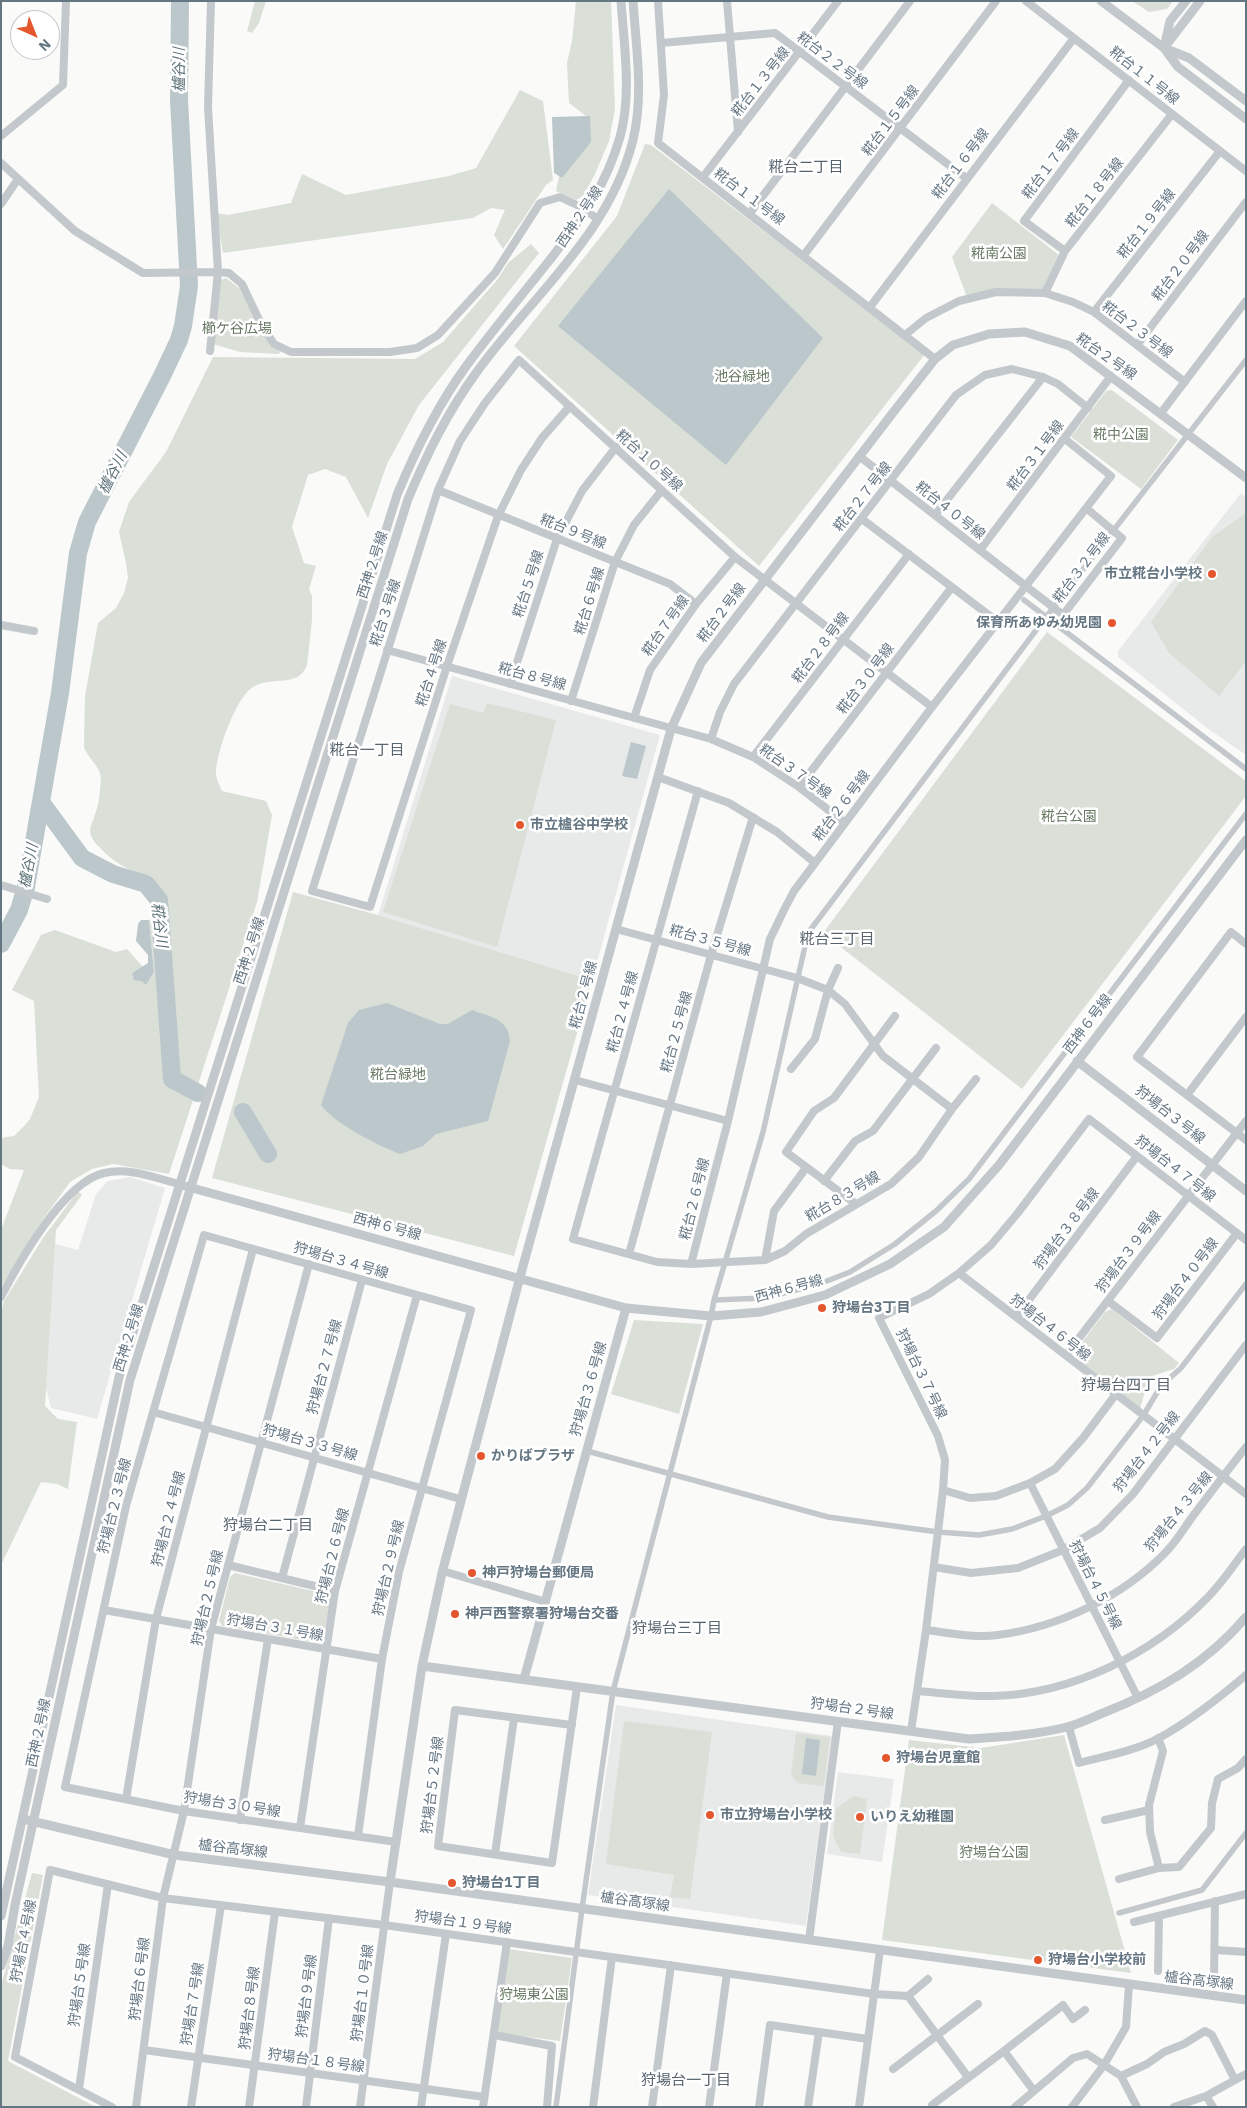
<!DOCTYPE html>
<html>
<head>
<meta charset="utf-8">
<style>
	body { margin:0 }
	#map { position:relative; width:1247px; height:2108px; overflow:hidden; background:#fafaf8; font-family:"IBM Plex Sans",sans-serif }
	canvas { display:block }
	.frame { position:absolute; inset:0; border:2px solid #657683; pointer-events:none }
	.north { position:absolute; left:10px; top:10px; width:50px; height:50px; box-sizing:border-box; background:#fff; border:1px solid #c1c8cd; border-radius:50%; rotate:136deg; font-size:14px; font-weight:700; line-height:20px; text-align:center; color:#657683 }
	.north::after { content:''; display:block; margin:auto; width:18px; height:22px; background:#e4572e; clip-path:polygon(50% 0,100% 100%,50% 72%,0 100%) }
</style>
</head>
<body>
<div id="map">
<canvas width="1247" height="2108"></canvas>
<div class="frame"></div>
<div class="north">N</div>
</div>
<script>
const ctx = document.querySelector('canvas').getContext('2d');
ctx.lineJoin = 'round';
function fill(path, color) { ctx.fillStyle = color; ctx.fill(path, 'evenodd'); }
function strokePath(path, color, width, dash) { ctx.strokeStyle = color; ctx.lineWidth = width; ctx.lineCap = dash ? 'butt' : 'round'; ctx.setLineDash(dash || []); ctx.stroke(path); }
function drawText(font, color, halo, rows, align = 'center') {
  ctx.font = font + ' "IBM Plex Sans","Noto Sans JP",sans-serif'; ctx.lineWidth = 5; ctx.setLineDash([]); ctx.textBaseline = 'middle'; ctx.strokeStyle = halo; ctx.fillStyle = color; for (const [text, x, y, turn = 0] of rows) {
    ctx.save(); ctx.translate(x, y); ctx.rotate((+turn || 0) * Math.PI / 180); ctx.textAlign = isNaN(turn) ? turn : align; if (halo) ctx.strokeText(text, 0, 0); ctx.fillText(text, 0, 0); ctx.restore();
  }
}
const built = new Path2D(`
	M1241,493L1246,497V755L1207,728L1118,657V651Z
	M452,676L660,735L592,980L378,915Z
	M130,1177L165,1188L97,1419L51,1408L46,1388L55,1244L78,1250L96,1194L108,1181Z
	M616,1705L832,1736L806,1926L588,1895Z
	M838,1772L894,1779L882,1862L827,1854Z`);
const green = new Path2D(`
	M255,1H266L259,23L252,33L247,31Z
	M576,1H611L615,109L609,141L595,174L584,195L576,200L556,191L559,176L562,178L590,117L586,116L569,103L567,63L572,41Z
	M1132,1H1173L1167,9L1149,12Z
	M520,90L543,101L553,180L546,185L503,249L494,235L505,210L491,208L473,218L223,253L216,213L228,215L291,203L302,174L346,195L449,176L476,168Z
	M645,144L651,145L925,354L759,566L514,346L617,216Z
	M992,203L1059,255L1043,289L967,297L952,257Z
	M531,244L539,253L419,405L387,464L368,518L346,477L325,469L308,475L292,527L304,563L316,566L309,589L312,596V620L307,665C298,689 272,675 253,687C236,697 216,753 216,773C216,779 220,786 222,791L266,801L272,815L257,902L169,1174L113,1164L92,1169L70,1182L44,1218L1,1287V1230L24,1170L10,1169L1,1164V1138L14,1136L25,1125L30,1119L39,1097L34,1001L12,990L41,935L55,930L116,952L127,949L143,967L132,973L146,985L154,972L149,920L163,915C167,878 146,880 121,865C112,860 99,848 93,840C91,836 90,833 90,829C91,824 94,819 95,814C99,805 100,791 101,780C101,766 88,759 84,747L85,696L98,623L116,608L124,593L128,578L126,563L119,532L129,502L166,452L213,357L415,359L443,342L497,280L508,263Z
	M226,278L239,288L270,345L281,352L278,354L240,352L213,344L221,280Z
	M1112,390L1178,440L1141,489L1071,437L1106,391Z
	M1246,513V661L1219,696L1169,653L1151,622L1212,537Z
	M1047,632L1246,781V796L1022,1089L823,933Z
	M487,703L556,720L497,947L383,912L450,704L483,713Z
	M293,892L378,915L592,980L514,1256L212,1178Z
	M78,1191L82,1195L56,1230L45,1406L58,1419L77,1422L68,1489L57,1484L41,1482L1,1565V1312L4,1301L43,1238Z
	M1112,1309L1179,1363L1174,1369L1149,1377L1140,1409L1077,1360V1349L1105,1312Z
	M634,1320L703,1324L679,1414L611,1394Z
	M235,1573L326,1594L331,1599L323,1640L319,1643L222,1626L219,1621L230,1577Z
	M624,1721L712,1732L690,1899L670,1897L674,1875L606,1864Z
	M796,1733L830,1737L824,1786L798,1783L791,1775Z
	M1064,1735L1131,1973L882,1940L909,1740L981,1748Z
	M854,1796L867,1799L860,1854L841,1852L833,1836L836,1808Z
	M32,1873L43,1875L8,2061L96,2107H1V1986Z
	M508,1949L572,1958L560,2041L496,2033Z`);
const water = new Path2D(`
	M590,116L591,142L562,178L554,173L552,117Z
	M669,189L823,338L726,465L558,326Z
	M631,742L646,746L637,779L622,776Z
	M141,920H149L154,972L146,985L141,981L134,980L132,973L148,963V955L136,941L138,924Z
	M387,1003L440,1024H448L472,1010C490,1017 508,1018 510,1041L488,1121L436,1134L423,1146L400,1154C377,1145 335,1124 321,1105L348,1023L359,1010Z
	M806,1738L820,1740L816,1776L802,1774Z`);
const river = new Path2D(`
	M41,802L82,858L113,874L146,884L159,900L172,1079L198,1093
	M1,944L19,910L26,887L60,693L78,553L87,522L161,378L179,340L183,326L189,286L179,100L180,1
	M243,1112L268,1154`);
const pedestrian = new Path2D(`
	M1024,600L1246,769
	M714,1300L765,1298L819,1284L850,1272L895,1244L936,1211L969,1179L1246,814
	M587,1451L828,1517L938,1532L979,1535L1012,1529L1046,1516L1068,1505L1087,1488L1143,1416L1161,1386L1181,1368L1246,1284
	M1119,1913L1202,1890L1246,1833
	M556,2107L582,1909L613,1691L711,1316L714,1300L763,1132L808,933L1046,617L1246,360`);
const minor = new Path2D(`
	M658,1L664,95L658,143L935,359
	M727,1L738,132
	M1026,1L1246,171
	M661,43L775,33L966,178
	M1,136L63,85L66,1
	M1,163L75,231L143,273L218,272L229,273L242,284L262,326L274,344L291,352H390L417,348L438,335L495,273L540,203L560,197L579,206L598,219
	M703,177L838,1
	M1,204L18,179
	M750,213L910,1
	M1065,251L1024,221L1129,80
	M804,255L996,1
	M1045,293L1065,251L1172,114
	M870,307L1074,38
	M1094,312L1220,151
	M905,335L926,318L959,301L996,292L1045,293L1073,302L1094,312L1185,382
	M1137,345L1246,202
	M210,351L218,272L208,107L211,1
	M570,406L542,438L521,470L498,516L447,666L370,907L312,891L438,490L460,441L485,403L519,360L735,557L932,707
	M1161,413L1246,301
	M859,456L1063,615L1122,538L1086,508
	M438,490L670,584L696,604
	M935,515L1043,377
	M862,519L998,622
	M980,550L1111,376
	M1,625L34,631
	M387,650L711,739L753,757L799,787L845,823
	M510,684L557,539L582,491L616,447
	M571,701L615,562L634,525L662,490
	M634,718L650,670L696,604L735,557
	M711,739L720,712L734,684L956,395L985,375L1012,369L1043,377L1058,384L1088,408
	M753,757L909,554
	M658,777L729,803L777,832L815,863
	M799,787L952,587
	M1,885L47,899
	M616,929L797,978L828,990L845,1004L883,1056L952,1109L919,1157L891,1184L806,1234L785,1251L765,1260L691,1264L657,1262L573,1239L698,791
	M1246,944L1231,932L1137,1057L1246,1140
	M791,1069L815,1039L828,990L838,968
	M575,1080L728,1121
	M1187,1095L1246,1017
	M952,1109L976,1079
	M824,1181L855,1141L873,1131L936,1048
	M856,1204L786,1152L814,1111L834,1098L895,1016
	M629,1254L711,955L753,817
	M765,1260L774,1211L806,1168
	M691,1264L728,1121L770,939L784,910L794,891L932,707L1111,476L1065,439
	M959,1273L1246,1494
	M1,1297C19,1262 64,1182 104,1173C129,1167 155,1178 179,1184
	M1108,1301L1157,1338L1237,1233
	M1016,1317L1137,1156
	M1066,1355L1246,1121
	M153,1412L460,1499
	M1030,1483L1138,1698
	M943,1490L970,1498L996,1496L1030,1483L1055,1469L1083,1438L1116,1394
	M228,1565L335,1591
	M934,1567L971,1573L1018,1568L1063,1550L1100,1528L1133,1494L1246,1345
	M443,1571L546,1602
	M282,1578L362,1280
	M104,1610L382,1659
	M926,1630C950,1633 974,1638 998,1635C1059,1627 1122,1597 1165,1553C1176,1542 1184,1528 1193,1516C1210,1493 1228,1470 1246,1447
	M917,1691C942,1693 967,1697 993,1696C1072,1694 1153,1654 1208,1597C1222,1583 1234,1565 1246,1549
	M572,1725L455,1710L438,1846L552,1863L577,1687
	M1069,1727L1079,1763C1105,1756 1135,1751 1159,1738C1190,1721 1219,1698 1246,1675
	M911,1731L926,1630L943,1490L945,1460L938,1436L879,1318L929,1294L959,1273L991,1245L1017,1214L1089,1119L1246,1240
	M1158,1738L1163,1751L1149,1805L1150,1832L1159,1868
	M126,1799L156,1619L253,1249
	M240,1820L268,1639
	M1105,1820L1149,1810
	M300,1828L335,1591L417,1295
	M358,1836L382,1659L399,1572L471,1310L204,1235L126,1506L65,1787L184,1811L396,1842
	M495,1854L514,1718
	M1119,1879L1159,1868L1179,1867L1211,1828L1212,1803L1218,1779L1238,1768L1246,1759
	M1134,1922L1246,1894
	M809,1940L838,1721
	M1216,1950L1246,1952
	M1158,1971L1159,1917
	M1214,1980L1215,1901
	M908,1996L928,1979
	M494,2035L552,2046L547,2107
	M144,2050L484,2097
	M1004,2051L1063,2005L1073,2019L1085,2010
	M893,2069L978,2004
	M1121,2076L1147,2064L1164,2052L1184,2044L1205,2031L1212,2035L1235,2080
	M79,2089L108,1884
	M1206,2096L1213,2107
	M112,2107L15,2057L50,1870L163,1898L384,1925L874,1994L908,1996L968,2077
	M136,2107L163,1898L184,1811L211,1629L309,1264
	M191,2107L221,1905
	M249,2107L275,1912
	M306,2107L329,1918
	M360,2107L390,1882
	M421,2107L446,1934
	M483,2107L507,1942
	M593,2107L612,1957
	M652,2107L671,1965
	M709,2107L727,1973
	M759,2107L770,2025L868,2039
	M808,2107L819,2032
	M859,2107L880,1950
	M933,2107L932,2105L1004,2051L1034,2091
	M1015,2107L1073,2058L1087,2054L1121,2076L1137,2107
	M1072,2107L1104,2065L1126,2027L1129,1985
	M1174,2107L1206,2096L1246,2074`);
const tertiary = new Path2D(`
	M1101,1L1164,48
	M1186,1L1170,21L1164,48L1178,67L1246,119
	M1200,1L1164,48L1189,58L1246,101
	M1077,1061L1246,1191
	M185,1186L626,1308L711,1316L761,1312L825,1295L890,1264L944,1227L999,1165L1246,840
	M422,1666L969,1739C1002,1737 1035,1735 1067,1727C1079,1724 1091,1718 1103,1713C1159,1691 1207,1663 1246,1617
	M524,1679L626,1308
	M27,1820L175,1855L390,1882L1246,2000
	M390,1882L422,1666L442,1573L520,1277L671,729L701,663L895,410L935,359L953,345L989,334L1025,332L1070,346L1246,478
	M1,1916L119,1377L397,495C416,449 437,406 467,365C493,330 521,296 549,261C581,219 605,189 620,137C632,94 624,45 621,1
	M1,1966L8,1946L15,1905L130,1380L408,499C427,454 447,413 476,373C530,298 610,234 633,140C644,95 636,47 633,1`);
const markers = [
	[1212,574,5,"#e4572e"],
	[1112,623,5,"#e4572e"],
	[520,825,5,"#e4572e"],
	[822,1308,5,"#e4572e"],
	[481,1456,5,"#e4572e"],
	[472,1573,5,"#e4572e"],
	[455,1614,5,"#e4572e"],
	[886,1758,5,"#e4572e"],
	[710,1815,5,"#e4572e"],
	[860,1817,5,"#e4572e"],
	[452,1883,5,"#e4572e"],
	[1038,1960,5,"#e4572e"]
];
const streetNames = [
	["糀台２２号線",832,61,37],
	["糀台１１号線",1144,76,38],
	["糀台１３号線",761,82,-52],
	["糀台１５号線",891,121,-53],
	["糀台１６号線",961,164,-53],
	["糀台１７号線",1051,164,-53],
	["糀台１８号線",1095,193,-52],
	["糀台１１号線",749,197,37],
	["西神２号線",580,217,-56],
	["糀台１９号線",1147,224,-52],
	["糀台２０号線",1181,266,-53],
	["糀台２３号線",1137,330,37],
	["糀台２号線",1106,357,35],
	["糀台３１号線",1036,456,-53],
	["糀台１０号線",649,461,42],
	["糀台２７号線",863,497,-52],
	["糀台４０号線",950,511,38],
	["糀台９号線",573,532,22],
	["西神２号線",373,565,-72],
	["糀台３２号線",1082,568,-53],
	["糀台５号線",529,584,-72],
	["糀台６号線",590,601,-73],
	["糀台３号線",386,613,-72],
	["糀台２号線",722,613,-53],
	["糀台７号線",666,626,-55],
	["糀台２８号線",821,648,-53],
	["糀台４号線",432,673,-72],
	["糀台８号線",532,677,15],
	["糀台３０号線",866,679,-53],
	["糀台３７号線",795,772,35],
	["糀台２６号線",842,806,-53],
	["糀台３５号線",710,941,15],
	["西神２号線",250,951,-72],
	["糀台２号線",584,995,-75],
	["糀台２４号線",623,1012,-75],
	["西神６号線",1088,1024,-53],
	["糀台２５号線",677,1032,-75],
	["狩場台３号線",1170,1115,38],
	["狩場台４７号線",1175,1169,38],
	["糀台８３号線",843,1197,-31],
	["糀台２６号線",695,1199,-76],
	["西神６号線",387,1227,15],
	["狩場台３８号線",1067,1229,-53],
	["狩場台３９号線",1129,1252,-53],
	["狩場台３４号線",341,1261,16],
	["狩場台４０号線",1186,1279,-53],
	["西神６号線",789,1289,-15],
	["狩場台４６号線",1050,1328,38],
	["西神２号線",129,1338,-73],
	["狩場台２７号線",325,1367,-75],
	["狩場台３７号線",921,1374,64],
	["狩場台３６号線",589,1389,-74],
	["狩場台３３号線",310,1443,16],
	["狩場台４２号線",1147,1452,-52],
	["狩場台２３号線",115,1506,-76],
	["狩場台４３号線",1179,1512,-51],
	["狩場台２４号線",169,1519,-76],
	["狩場台２６号線",333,1556,-76],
	["狩場台２９号線",389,1568,-77],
	["狩場台４５号線",1095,1585,63],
	["狩場台２５号線",208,1598,-77],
	["狩場台３１号線",275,1628,10],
	["狩場台２号線",852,1709,8],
	["西神２号線",39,1733,-78],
	["狩場台５２号線",433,1785,-83],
	["狩場台３０号線",232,1805,9],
	["櫨谷高塚線",233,1849,7],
	["櫨谷高塚線",635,1902,8],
	["狩場台１９号線",463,1923,8],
	["狩場台４号線",24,1941,-79],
	["狩場台６号線",140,1979,-83],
	["櫨谷高塚線",1199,1981,7],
	["狩場台５号線",80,1985,-82],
	["狩場台１０号線",363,1993,-83],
	["狩場台９号線",307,1996,-83],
	["狩場台７号線",193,2004,-81],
	["狩場台８号線",250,2008,-83],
	["狩場台１８号線",316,2061,8]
];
const parkNames = [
	["糀南公園",999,254],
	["櫛ケ谷広場",237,329],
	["池谷緑地",742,377],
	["糀中公園",1121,435],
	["糀台公園",1069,817],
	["糀台緑地",398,1075],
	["狩場台公園",994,1853],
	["狩場東公園",534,1995]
];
const poiNames = [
	["市立糀台小学校",1202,574,"right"],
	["保育所あゆみ幼児園",1102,623,"right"],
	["市立櫨谷中学校",530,825],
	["狩場台3丁目",832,1308],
	["かりばプラザ",491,1456],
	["神戸狩場台郵便局",482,1573],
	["神戸西警察署狩場台交番",465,1614],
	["狩場台児童館",896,1758],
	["市立狩場台小学校",720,1815],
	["いりえ幼稚園",870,1817],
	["狩場台1丁目",462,1883],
	["狩場台小学校前",1048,1960]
];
const waterNames = [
	["櫨谷川",180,70,-90],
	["櫨谷川",113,473,-63],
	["櫨谷川",29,866,-79],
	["糀谷川",159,925,83]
];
const neighbourhoodNames = [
	["糀台二丁目",806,168],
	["糀台一丁目",367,751],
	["糀台三丁目",837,940],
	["狩場台四丁目",1126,1386],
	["狩場台二丁目",268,1526],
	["狩場台三丁目",677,1629],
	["狩場台一丁目",686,2081]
];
fill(built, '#e8e9e9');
fill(green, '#dadfd7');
fill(water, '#bbc7cb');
strokePath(river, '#bbc7cb', 18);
strokePath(pedestrian, '#c3c8cc', 5.5);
strokePath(minor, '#c3c8cc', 8);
strokePath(tertiary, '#c3c8cc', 9);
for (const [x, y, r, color] of markers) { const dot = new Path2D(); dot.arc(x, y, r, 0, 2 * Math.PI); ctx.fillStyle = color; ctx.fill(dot); strokePath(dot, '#fff', 2); }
drawText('14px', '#657683', '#fff', streetNames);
drawText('14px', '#687a64', '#fff', parkNames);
drawText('bold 14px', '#657683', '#fff', poiNames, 'left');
drawText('italic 15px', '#60757c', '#fff', waterNames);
drawText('15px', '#57646e', '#fff', neighbourhoodNames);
</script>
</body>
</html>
